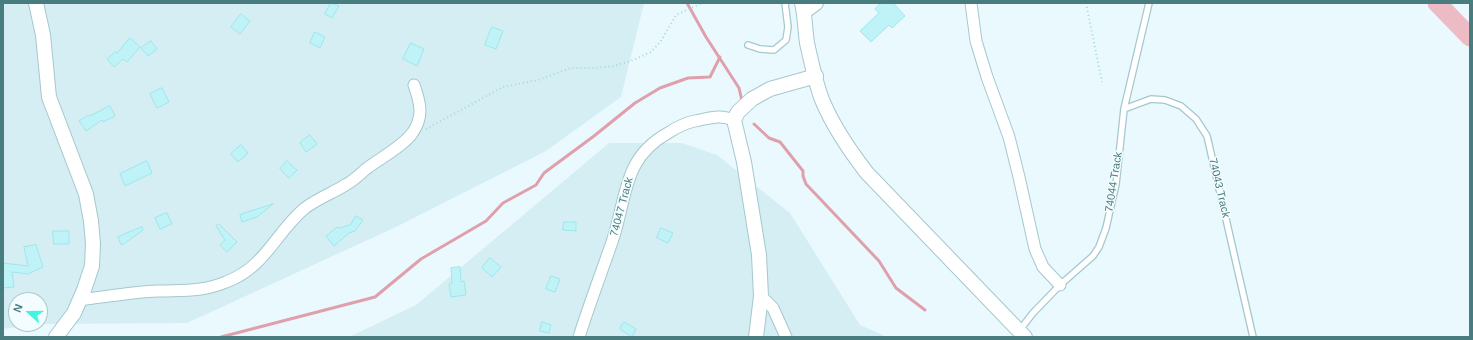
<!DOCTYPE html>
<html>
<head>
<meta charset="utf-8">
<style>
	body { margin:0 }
	#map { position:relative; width:1473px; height:340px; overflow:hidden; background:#eaf9fe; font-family:Helvetica,sans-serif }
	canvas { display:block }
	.frame { position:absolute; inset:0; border:4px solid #497c7e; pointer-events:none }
	.north { position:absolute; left:8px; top:292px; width:40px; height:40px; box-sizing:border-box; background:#f3fcff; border:1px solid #afc9cb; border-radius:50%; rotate:291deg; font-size:11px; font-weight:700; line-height:16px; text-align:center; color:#497c7e }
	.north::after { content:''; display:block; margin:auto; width:14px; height:18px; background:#44f4e3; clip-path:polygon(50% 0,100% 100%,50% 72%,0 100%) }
</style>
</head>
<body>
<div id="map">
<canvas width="1473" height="340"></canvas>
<div class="frame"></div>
<div class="north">N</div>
</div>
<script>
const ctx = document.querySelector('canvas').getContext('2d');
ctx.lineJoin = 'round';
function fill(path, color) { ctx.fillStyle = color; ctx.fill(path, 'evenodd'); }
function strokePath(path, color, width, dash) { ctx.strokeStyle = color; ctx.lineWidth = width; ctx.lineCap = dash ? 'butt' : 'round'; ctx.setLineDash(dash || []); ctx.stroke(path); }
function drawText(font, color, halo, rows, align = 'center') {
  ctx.font = font + ' Helvetica,sans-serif'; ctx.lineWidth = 3; ctx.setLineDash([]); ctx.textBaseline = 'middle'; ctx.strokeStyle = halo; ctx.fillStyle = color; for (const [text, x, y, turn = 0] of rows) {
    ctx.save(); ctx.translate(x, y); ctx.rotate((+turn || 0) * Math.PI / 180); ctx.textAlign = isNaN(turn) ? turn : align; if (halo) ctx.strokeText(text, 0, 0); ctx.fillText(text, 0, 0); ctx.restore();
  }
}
const residential = new Path2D(`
	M3,3H644L621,97L546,151L396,227L187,323L40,324V300H16V324H39L3,329Z
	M609,143H682L717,155L790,213L860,325L887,337H349L416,305Z`);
const stream = new Path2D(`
	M687,3L706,37L739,88L742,101
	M754,124L769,138L780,142L803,171V176L806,184L879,261L896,288L925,310
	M221,337L375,297L421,259L486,221L503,203L536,185L544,173L594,136L635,103L660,88L688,78L710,77L720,57`);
const river = new Path2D(`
	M1437,3L1470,37`);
const building = new Path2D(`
	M331,3L339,6L332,18L325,14Z
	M881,3H893L905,16L892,28L889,25L871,42L860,31L879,13L875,9Z
	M241,14L250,21L240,34L231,27Z
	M492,27L503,31L496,49L485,45Z
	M315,32L325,37L320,48L310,43Z
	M130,38L140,47L127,62L123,59L114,67L107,59L115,52L117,53Z
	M151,41L157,49L148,56L141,48Z
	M411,43L424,49L417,66L403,59Z
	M162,88L169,102L157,108L150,94Z
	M110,106L115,116L103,122L102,120L86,131L79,121L88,115L89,116Z
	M310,135L317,144L306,152L300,143Z
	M241,145L248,153L238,162L231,154Z
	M147,161L152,173L125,186L120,174Z
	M287,161L297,170L289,178L280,169Z
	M273,204L257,217L242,222L240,215Z
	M167,213L172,224L160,229L155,218Z
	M356,216L363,220L355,231L349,233L334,246L326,236L337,227L339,228L350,225Z
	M564,222H576V231L563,230Z
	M219,224L237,242L227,252L220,245L225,240L216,226Z
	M142,227L143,230L125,243L121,245L118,237Z
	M661,228L673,233L668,243L657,238Z
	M53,231H69V244H54Z
	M36,245L43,267L28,274L12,272L14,287L3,288V263L28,266L24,247Z
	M490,258L501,267L492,277L482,268Z
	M460,267L461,282L464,281L466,295L451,297L449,284L452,283L451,268Z
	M551,276L560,279L555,292L546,289Z
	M542,322L551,325L549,333L540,331Z
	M624,322L636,329L632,337L620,329Z`);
const path = new Path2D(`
	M1086,3L1102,82
	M426,129L503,87L538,80L571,68H595L615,66L633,60L651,52L661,41L676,15L702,3`);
const service = new Path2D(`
	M748,45L760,49L774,50L786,40L788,27L785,3
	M1124,109L1151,99L1165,100L1181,106L1196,119L1207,136L1253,337
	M1019,331L1033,313L1060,285L1093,256L1099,247L1106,228L1116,184L1124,109L1149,3`);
const minor = new Path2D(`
	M971,3L976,41L987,77L1009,137L1019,177L1035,249L1043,267L1060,285
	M761,296L773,308L786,337
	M79,300C105,297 131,292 158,291C183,290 202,292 226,282C266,267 275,233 305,208C318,198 333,193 347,184C354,180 360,174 366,169C379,159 405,145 413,132C424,116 420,102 414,85
	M579,337C589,305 601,274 612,242C627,199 622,158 668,133C677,127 685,123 695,121C710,118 720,114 734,120`);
const tertiary = new Path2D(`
	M36,3L43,35L49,97L86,194L91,221L93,244L92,266L84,290L74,313L56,337
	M802,3C805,16 805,29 807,43C811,60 816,86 823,102C834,128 850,151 867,173L1025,337
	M804,12L816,3
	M756,337L761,296L759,255L744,162L734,120L738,112L752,99L770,89L816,76`);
const streetNames = [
	["74044 Track",1114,182,-81],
	["74043 Track",1219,188,77],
	["74047 Track",622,207,-75]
];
fill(residential, '#d5eef4');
strokePath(stream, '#dfa0ab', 3);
strokePath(river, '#ecbbc4', 19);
fill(building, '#bff3f7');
strokePath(building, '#9de7ec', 1);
strokePath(service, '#a5c8cc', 8);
strokePath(minor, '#a5c8cc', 13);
strokePath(tertiary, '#a5c8cc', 16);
strokePath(path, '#a0d9dd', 2, [1, 3]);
strokePath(service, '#fff', 5.5);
strokePath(minor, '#fff', 11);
strokePath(tertiary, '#fff', 14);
drawText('11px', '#497c7e', '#f3fcff', streetNames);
</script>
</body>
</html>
